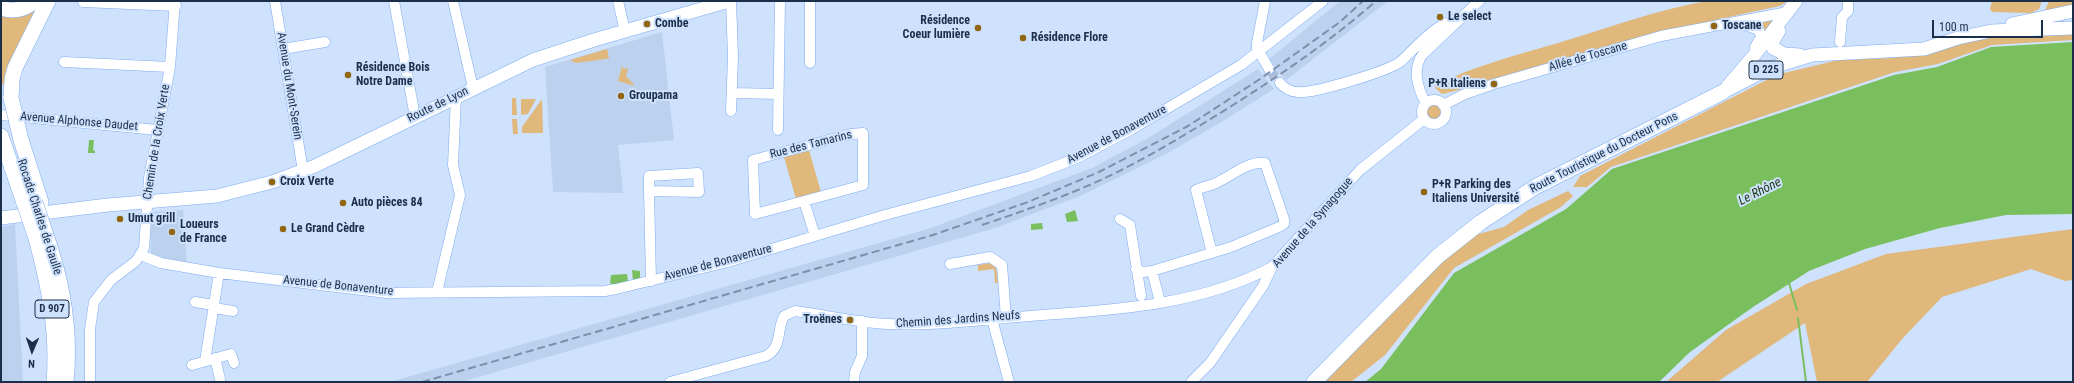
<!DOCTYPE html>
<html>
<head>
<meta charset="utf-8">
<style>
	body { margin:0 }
	#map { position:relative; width:2074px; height:383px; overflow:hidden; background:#cee1fd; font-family:"Roboto Condensed",sans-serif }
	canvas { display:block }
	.frame { position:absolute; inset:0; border:2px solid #1c2f49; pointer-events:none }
	.north { position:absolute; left:12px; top:331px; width:40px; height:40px; -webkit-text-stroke:3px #cee1fd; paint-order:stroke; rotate:182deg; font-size:11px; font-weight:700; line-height:16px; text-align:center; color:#1c2f49 }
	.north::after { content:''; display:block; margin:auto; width:14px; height:18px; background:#1c2f49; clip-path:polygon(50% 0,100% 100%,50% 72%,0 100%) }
	.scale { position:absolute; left:1932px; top:20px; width:111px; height:18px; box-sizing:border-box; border:2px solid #1c2f49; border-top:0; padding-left:5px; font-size:12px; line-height:14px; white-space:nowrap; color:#1c2f49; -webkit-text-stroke:3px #cee1fd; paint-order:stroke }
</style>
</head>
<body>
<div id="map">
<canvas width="2074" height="383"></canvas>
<div class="frame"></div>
<div class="north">N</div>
<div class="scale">100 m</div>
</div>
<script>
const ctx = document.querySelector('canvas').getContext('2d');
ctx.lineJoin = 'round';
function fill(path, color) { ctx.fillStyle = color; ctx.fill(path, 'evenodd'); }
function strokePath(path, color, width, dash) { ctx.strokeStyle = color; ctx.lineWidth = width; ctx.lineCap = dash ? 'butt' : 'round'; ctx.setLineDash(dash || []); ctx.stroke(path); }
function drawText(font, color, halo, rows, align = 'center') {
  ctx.font = font + ' "Roboto Condensed",sans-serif'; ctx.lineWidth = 4; ctx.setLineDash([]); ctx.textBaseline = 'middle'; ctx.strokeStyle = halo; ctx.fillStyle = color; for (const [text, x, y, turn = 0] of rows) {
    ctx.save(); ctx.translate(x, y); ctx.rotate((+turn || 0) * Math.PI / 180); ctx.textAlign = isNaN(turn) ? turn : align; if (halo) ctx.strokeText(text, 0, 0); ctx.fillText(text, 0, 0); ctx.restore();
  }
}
const built = new Path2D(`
	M1340,1H1388L1286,80L1269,59Z
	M662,32L674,140L618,145L623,193L553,192L545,67Z
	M1258,69L1274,89L1218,124L1166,154L1080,196L995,228L461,382H390L928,229L1092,168L1150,137Z
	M183,210L187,266L151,257L150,212Z
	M15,224L23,382H1V227Z`);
const green = new Path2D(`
	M1707,1H1788L1780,6C1670,28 1562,60 1455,91L1442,94L1435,88V85C1475,66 1516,55 1558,43C1608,28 1656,10 1707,1Z
	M1992,1H2042L2039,9L2031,13L1992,12L1990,9Z
	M2049,1H2068L2073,3V8L2043,15Z
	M39,2L7,86L1,84V13Z
	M1777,19L1765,32L1762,25L1755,22Z
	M2073,35V40L1992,45L1938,64L1895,72L1611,167L1587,187H1573L1580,176L1776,75L1838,60L1892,58L1925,53L1981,36Z
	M607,49L609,58L605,59L576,63L570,60Z
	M622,66L624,69L628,68L626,76L635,86L618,81Z
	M512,98H516L517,115H512Z
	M521,99H536L528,114L521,115Z
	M542,99L543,133H522V127Z
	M1427 112a7 7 0 1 1 14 0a7 7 0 1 1-14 0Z
	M512,119H517L518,134H513Z
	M809,150L821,192L796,199L784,157Z
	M1568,191L1573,196L1561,207L1454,268L1385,355L1351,382H1323L1428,272L1475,235L1504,227L1528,210Z
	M2073,229V280L2065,281L2031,269L1942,297L1903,338L1867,382H1817L1805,323L1717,382H1666L1726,330L1806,284L1886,254Z
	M990,263L996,268L998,283H995L994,269L978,271V265Z`);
const water = new Path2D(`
	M2073,42V214L2006,215L1940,228L1865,249L1809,271L1753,307L1690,352L1659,382H1365L1381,369L1454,273L1566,209L1612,169L1894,75L1937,67L1991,47Z
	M89,140H94L93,150L95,151V153H88Z
	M1075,210L1078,221L1067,222L1065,214Z
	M1042,223L1043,229L1031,230V224Z
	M632,270L640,271V278L633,280Z
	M627,274L628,281L614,285L610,283L611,275Z`);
const stream = new Path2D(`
	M1789,283L1797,310
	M1798,318L1806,382`);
const minorTunnel = new Path2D(`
	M1269,69L1280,83`);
const minor = new Path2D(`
	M275,1L303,171
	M394,1L415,117
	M453,1L473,88
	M618,1L625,31
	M731,1L733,57L731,111
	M810,1V63
	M1265,1L1257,43V48L1269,69
	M83,2L176,6
	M1736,22L1759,30L1761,37L1755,47
	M1840,42L1842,17L1848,11V1
	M283,49L325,42
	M64,62L170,67
	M1280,83C1284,88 1291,92 1298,92C1313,94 1388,71 1400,62C1410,54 1442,16 1455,23
	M735,93L778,94
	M1422 112a12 12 0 1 1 24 0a12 12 0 1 1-24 0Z
	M1426,103C1417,88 1412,68 1423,54L1479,1
	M1443,105L1465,94L1494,84L1661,36L1788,12
	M1,115L157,130
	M778,130L780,1
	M649,191L699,192L698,173L649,176V191L651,281
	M804,201L863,185V133L851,134L753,160L755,214L804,201L815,236
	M1120,219L1130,225L1141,296
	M141,255L161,263L219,273L387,293L605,291L616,289L728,262L885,215L1031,176L1077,158L1132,129L1241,65L1323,1
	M950,264L990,257L1002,265L1006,318
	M1136,269L1143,272L1152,271L1231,247L1279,227L1284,224V219L1265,163C1247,161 1232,176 1216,183C1210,186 1202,187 1196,190L1212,253
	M1152,271L1160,302
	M437,292L460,195L453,165L456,96
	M195,302L214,305
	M214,308L233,311
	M992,319L1009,382
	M215,358L220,379
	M205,361L219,273
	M192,365L231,354L234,363
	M90,382V329L94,302L111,280L136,261L144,248L149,178L170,67L175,1
	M670,382L766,356C783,346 776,331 784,316L795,311C826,315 857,323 888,324C928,326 967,321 1006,318C1096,310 1191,310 1272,267
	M854,382L855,372L862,356V321
	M1191,382L1210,363L1263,286L1272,267L1360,170L1424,119`);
const major = new Path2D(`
	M2012,24L2073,11
	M1779,31L1773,41V48L1784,54L1800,55
	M1727,87L1756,53L1796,1
	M1723,92L1770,68L1812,55L1924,49L1958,38L1991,31L2073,28
	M1,218L108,205L217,196L272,182L315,166L533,60L594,40L729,1`);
const highway = new Path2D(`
	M1,8C13,12 25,10 34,1
	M11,98L12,79L15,68L48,1
	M1,136L24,203
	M21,140L41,202
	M36,238C49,286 58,332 54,382
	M47,238C63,284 71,333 66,382
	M1314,382L1438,256L1481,222L1535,187L1723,92`);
const rail = new Path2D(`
	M982,225C1023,211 1064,197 1103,179C1143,160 1180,138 1217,115C1272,81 1327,44 1376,1
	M422,382L933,235L1028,202L1099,172L1188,126L1260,79L1340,22L1363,1`);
const highwayBridge = new Path2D(`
	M11,98L21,140
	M35,202L47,238
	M24,203L36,238`);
const markers = [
	[1440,17,4,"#926610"],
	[647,24,4,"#926610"],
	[1714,26,4,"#926610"],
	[978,28,4,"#926610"],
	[1023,38,4,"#926610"],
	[348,75,4,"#926610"],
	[1494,84,4,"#926610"],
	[621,96,4,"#926610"],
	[272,182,4,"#926610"],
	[1424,192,4,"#926610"],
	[343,203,4,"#926610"],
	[120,219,4,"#926610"],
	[283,229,4,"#926610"],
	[172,232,4,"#926610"],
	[850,320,4,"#926610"]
];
const shields = [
	[1766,70,34],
	[52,309,34]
];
const shieldNames = [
	["D 225",1766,70],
	["D 907",52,309]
];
const poiNames = [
	["Le select",1448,17],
	["Résidence",970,21,"right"],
	["Coeur lumière",970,35,"right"],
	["Combe",655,24],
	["Toscane",1722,26],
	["Résidence Flore",1031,38],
	["Résidence Bois",356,68],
	["Notre Dame",356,82],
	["P+R Italiens",1486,84,"right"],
	["Groupama",629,96],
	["Croix Verte",280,182],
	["P+R Parking des",1432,185],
	["Italiens Université",1432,199],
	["Auto pièces 84",351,203],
	["Umut grill",128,219],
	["Loueurs",180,225],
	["de France",180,239],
	["Le Grand Cèdre",291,229],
	["Troënes",842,320,"right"]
];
const streetNames = [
	["Allée de Toscane",1588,57,-16],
	["Avenue du Mont-Serein",289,86,81],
	["Route de Lyon",438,105,-26],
	["Avenue Alphonse Daudet",79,122,5],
	["Avenue de Bonaventure",1117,135,-28],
	["Chemin de la Croix Verte",157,142,-81],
	["Rue des Tamarins",811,145,-14],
	["Route Touristique du Docteur Pons",1604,153,-27],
	["Rocade Charles de Gaulle",39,217,72],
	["Avenue de la Synagogue",1313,223,-49],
	["Avenue de Bonaventure",718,263,-15],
	["Avenue de Bonaventure",338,286,6],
	["Chemin des Jardins Neufs",958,320,-4]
];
const waterNames = [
	["Le Rhône",1760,192,-27]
];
fill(built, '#bcd1ee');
fill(green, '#e1b87b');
fill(water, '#7abf5e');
strokePath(stream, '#7abf5e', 2);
strokePath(minorTunnel, '#aabdd9', 10, [10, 5]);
strokePath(minor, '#7eacef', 11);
strokePath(major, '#7eacef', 14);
strokePath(highway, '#7eacef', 16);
strokePath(minor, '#fff', 10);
strokePath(major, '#fff', 13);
strokePath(highway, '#fff', 15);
strokePath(rail, '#7d90ab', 2, [8, 4]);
strokePath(highwayBridge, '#7eacef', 16, []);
strokePath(highwayBridge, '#fff', 15);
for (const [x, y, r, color] of markers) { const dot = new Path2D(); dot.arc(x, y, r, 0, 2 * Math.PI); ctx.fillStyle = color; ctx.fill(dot); strokePath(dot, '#cee1fd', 1.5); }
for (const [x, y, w] of shields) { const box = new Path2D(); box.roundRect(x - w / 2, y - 9, w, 18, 3); ctx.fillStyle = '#cee1fd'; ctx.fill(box); strokePath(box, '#1c2f49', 1); }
drawText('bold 11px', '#1c2f49', null, shieldNames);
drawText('bold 12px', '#1c2f49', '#cee1fd', poiNames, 'left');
drawText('12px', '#1c2f49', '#cee1fd', streetNames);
drawText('italic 13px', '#1d3811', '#cee1fd', waterNames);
</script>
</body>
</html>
